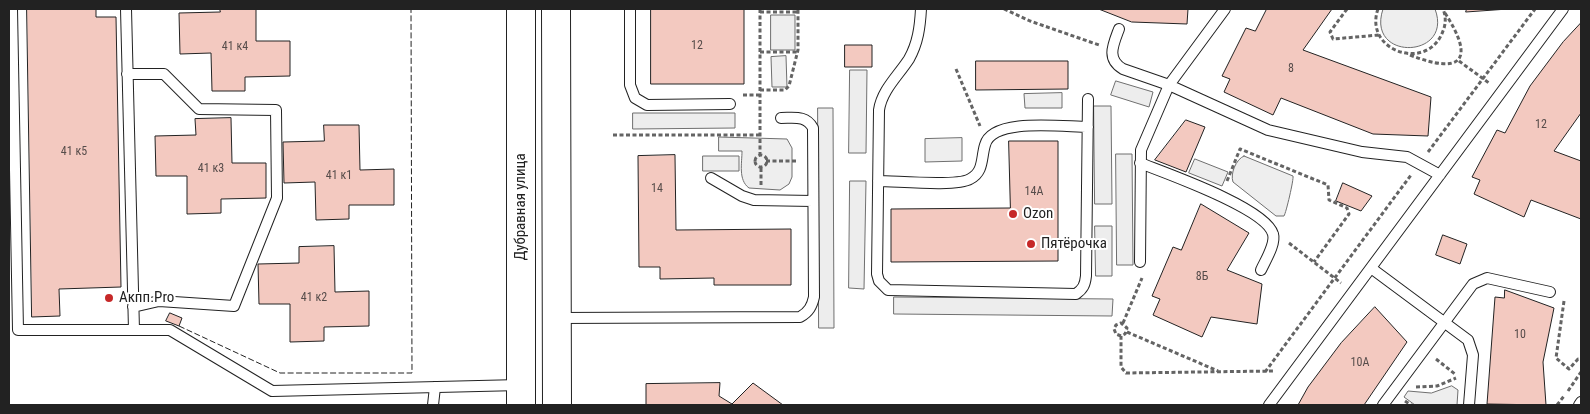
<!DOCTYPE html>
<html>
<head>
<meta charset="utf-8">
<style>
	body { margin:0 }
	#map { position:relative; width:1590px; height:414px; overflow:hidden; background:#fff; font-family:"Roboto Condensed",sans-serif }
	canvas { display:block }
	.frame { position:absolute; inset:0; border:10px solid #222; pointer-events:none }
</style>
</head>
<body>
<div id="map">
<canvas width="1590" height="414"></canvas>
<div class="frame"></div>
</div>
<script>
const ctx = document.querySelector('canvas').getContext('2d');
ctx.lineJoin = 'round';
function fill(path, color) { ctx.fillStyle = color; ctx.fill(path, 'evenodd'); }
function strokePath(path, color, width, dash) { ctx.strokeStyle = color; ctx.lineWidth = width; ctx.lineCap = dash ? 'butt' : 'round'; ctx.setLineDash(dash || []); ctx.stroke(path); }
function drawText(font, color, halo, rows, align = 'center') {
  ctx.font = font + ' "Roboto Condensed",sans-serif'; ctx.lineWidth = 4; ctx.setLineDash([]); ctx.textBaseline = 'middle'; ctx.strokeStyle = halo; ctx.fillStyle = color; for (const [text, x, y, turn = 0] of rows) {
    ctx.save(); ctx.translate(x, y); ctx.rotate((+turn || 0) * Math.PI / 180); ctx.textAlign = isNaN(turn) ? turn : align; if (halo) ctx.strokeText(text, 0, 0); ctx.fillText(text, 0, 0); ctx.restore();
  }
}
const green = new Path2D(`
	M1383,9H1435C1454,59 1365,62 1383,9Z
	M771,15H795V50H771Z
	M786,56L787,87H772L771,57Z
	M1062,93V108H1025L1024,94Z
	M719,137L787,139L792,148V177L789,184L780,190L749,188C738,180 742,163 742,151H719Z
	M962,138V161L925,162V139Z
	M1244,156L1293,176C1294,179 1286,213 1284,216H1276L1233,182C1230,174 1236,159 1244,156Z
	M1452,386L1458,390L1457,405H1415L1404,397L1408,391L1431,393Z`);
const parking = new Path2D(`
	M850,70H867L866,153H849Z
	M1116,81L1153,92L1149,107L1111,95Z
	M1094,106H1111L1112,204H1095Z
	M818,108H833L834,328H819Z
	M633,113H735V128L633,129Z
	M1116,154H1132L1133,265H1117Z
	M703,156H739V171H703Z
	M1195,159L1228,172L1222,186L1189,173Z
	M850,181H866L864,289L849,288Z
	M1095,226H1112V276H1096Z
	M894,297L1113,299L1112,316L894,314Z`);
const building = new Path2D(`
	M27,9H96V17H116L121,287L59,289L60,316L32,317Z
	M220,9H256V41H290V76L245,77V91H212L211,53L180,54L179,13L220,12Z
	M651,9H744V84H651Z
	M1099,9H1188L1187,24L1132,22Z
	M1267,9H1332L1303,50L1431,97L1428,136L1373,134L1281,98L1273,115L1224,92L1230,79L1222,76L1246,28L1255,31Z
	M1467,9H1508L1466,12Z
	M1581,23V113L1554,151L1581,161V219L1531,200L1524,217L1474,194L1480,180L1472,177L1497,130L1505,133L1530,86L1563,42Z
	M845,45H872V67H845Z
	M976,61H1068V89L976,90Z
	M231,118L232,163H266V198L221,199V213L187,214V176H156L155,136L196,135L195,119Z
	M1186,120L1205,127L1186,172L1155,160Z
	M324,125H359L360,170L394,169V205H349V219L316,220L315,182L284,183L283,142L324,141Z
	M1009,141H1058V261L891,262V209L1010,208Z
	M675,155L676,230L791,229V285H714V278L660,279V267H639L638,156Z
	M1343,183L1372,196L1361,211L1336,201Z
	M1201,204L1249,233L1227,270L1262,284L1257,324L1211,317L1202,337L1153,315L1160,299L1152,296L1173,247L1181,250Z
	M1443,235L1467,244L1460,264L1436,255Z
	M334,246L335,292L369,291V326L324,327V341L290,342V304H259L258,264L299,263V247Z
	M1505,290L1554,308L1543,362L1546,405L1487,404L1495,297L1504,298Z
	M1375,307L1407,342L1364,405H1298L1308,387L1341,343Z
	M170,313L182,318L179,326L166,321Z
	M720,383L719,396L732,404L753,383L783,405H646V384Z`);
const path = new Path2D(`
	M760,9V155
	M1004,9L1030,21L1099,45
	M1347,9L1330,32L1333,39L1379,35
	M1378,9C1363,51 1428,73 1443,31C1446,24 1446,16 1443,9
	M760,12H798
	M760,52H797
	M1410,55C1461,75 1476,61 1445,13
	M1459,61L1489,83
	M956,69L980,126
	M760,90H785L789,86L798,50V9
	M743,95H760
	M613,135H760
	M1428,152L1535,9
	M755 161a6 6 0 1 1 12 0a6 6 0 1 1-12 0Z
	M766,161H798
	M1227,181L1240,149L1328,185L1329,200L1347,208L1349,214L1314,262
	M761,185V167
	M1289,243L1341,283
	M1564,301L1556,358L1569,369L1578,359H1581
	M1123,323L1142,278
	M1127,332L1218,371
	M1121,336L1116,334L1114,329L1116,325L1121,323L1127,328L1125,334L1121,336V367L1126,373L1273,371
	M1436,359L1455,374
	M1265,372L1411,175
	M1416,387L1437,386L1456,378
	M1568,391L1581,372
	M1405,401L1411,405
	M1557,405L1564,396`);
const lane = new Path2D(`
	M12,9L18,330H170L272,391L520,385
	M126,9L134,330
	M630,9V85L635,98L647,105L730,104
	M921,9C920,27 918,43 909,59C898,76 882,90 879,110L877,274L879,281L888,290L1076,294C1083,289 1085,285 1086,276L1088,99
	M1119,29C1113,45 1106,59 1123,69L1169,85L1268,130L1362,152L1407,157L1440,175
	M127,74H164L199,109L276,110L277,198L234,306L159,301L133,307
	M1140,163C1165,173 1266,208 1273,234C1276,244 1265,261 1261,270
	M711,178L742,196L754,200L813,201
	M878,181C897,181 957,187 970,179C984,172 981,158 985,145C992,117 1064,127 1088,127
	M1140,262L1141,150L1169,85L1225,9
	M1371,268L1468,340L1473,355L1469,405
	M558,318L800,317C809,312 812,306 814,297L813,128C806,115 794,118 781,118
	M433,405L435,387
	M1269,405L1563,9
	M1383,405L1473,284L1487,278L1550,292
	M1579,405L1581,402`);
const secondary = new Path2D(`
	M556,9L557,405
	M521,405V9`);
const fence = new Path2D(`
	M179,326L280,373H412L411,9`);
const markers = [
	[1013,214,5,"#c62828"],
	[1031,244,5,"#c62828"],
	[109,298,5,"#c62828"]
];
const numberNames = [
	["12",697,46],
	["41 к4",235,47],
	["8",1291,69],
	["12",1541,125],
	["41 к5",74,152],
	["41 к3",211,169],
	["41 к1",339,176],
	["14",657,189],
	["14А",1034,192],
	["8Б",1202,277],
	["41 к2",314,298],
	["10",1520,335],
	["10А",1360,363]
];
const streetNames = [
	["Дубравная улица",521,207,-90]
];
const poiNames = [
	["Ozon",1023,214],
	["Пятёрочка",1041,244],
	["Акпп.Pro",119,298]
];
fill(green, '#eee');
strokePath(green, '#6f6f6f', 1);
fill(parking, '#ededed');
strokePath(parking, '#6f6f6f', 1);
fill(building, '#f3c9c0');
strokePath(building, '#222', 1);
strokePath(lane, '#222', 12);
strokePath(secondary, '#222', 30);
strokePath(path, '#646464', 3, [4, 2.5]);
strokePath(lane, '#fff', 10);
strokePath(secondary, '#fff', 28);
strokePath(fence, '#222', 1, [6, 2.5]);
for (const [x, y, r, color] of markers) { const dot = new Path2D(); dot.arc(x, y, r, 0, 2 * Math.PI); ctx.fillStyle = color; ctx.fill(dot); strokePath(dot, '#fff', 2); }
drawText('12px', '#564c4a', null, numberNames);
drawText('15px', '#222', '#fff', streetNames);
drawText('15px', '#222', '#fff', poiNames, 'left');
</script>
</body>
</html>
